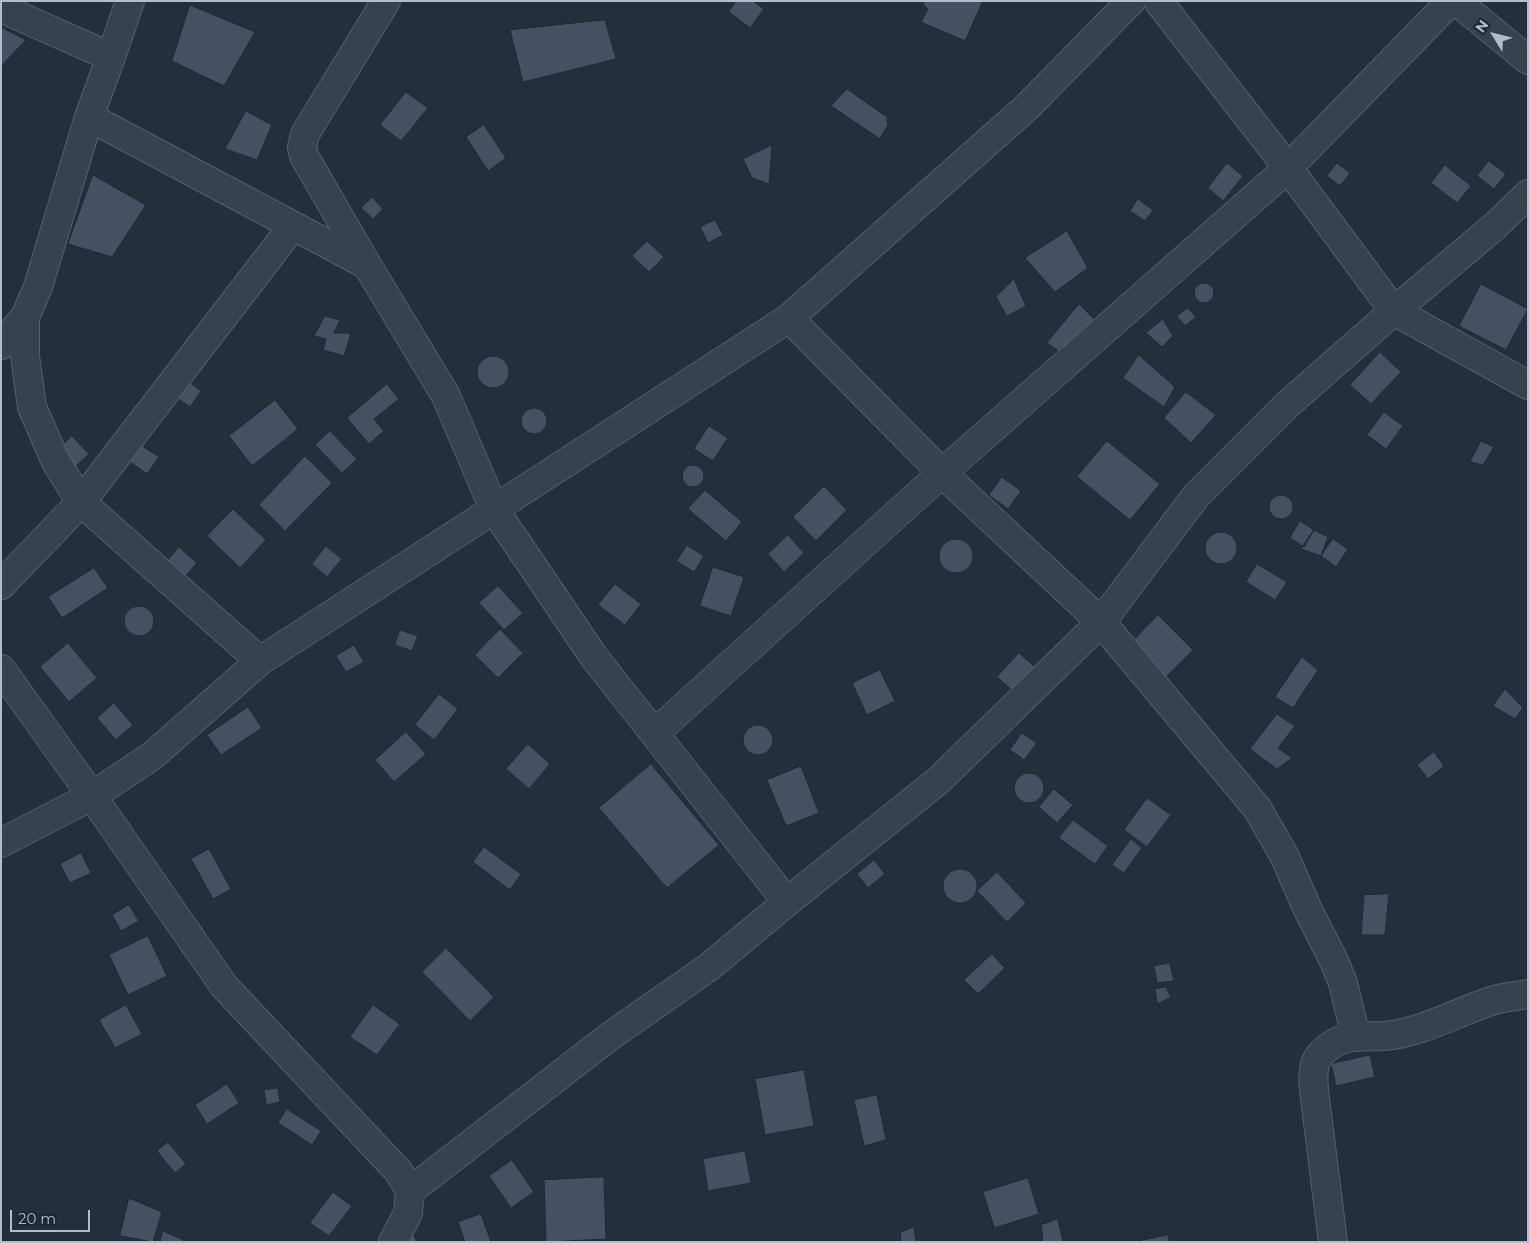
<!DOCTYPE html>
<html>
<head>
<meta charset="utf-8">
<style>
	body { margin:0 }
	#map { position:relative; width:1529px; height:1243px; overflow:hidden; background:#242f3e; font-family:Montserrat,sans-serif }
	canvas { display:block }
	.frame { position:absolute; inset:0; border:2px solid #b4bcc9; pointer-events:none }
	.north { position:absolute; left:1469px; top:10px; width:50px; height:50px; -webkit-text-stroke:4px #1d2633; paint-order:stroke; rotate:306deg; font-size:14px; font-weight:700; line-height:20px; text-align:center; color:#b4bcc9 }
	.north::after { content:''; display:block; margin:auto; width:18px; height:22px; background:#b4bcc9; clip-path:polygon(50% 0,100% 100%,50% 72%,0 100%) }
	.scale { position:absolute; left:10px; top:1210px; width:80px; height:22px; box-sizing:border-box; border:2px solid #b4bcc9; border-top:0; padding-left:6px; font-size:15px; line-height:18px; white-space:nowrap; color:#b4bcc9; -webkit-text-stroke:4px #1d2633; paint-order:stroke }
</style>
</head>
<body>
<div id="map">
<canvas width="1529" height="1243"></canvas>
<div class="frame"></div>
<div class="north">N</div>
<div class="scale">20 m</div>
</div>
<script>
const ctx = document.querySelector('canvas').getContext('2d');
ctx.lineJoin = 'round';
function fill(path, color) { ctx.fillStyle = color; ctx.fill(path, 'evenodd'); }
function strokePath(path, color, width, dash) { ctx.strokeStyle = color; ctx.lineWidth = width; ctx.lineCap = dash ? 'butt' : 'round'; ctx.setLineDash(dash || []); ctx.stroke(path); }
const building = new Path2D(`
	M736,1H753L764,9L750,28L729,12Z
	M924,1H983L965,41L921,22L928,9L923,4Z
	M190,5L255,32L224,86L172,61Z
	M605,20L616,59L523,82L510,30Z
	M1,27L26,40L1,66Z
	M847,89L887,117L888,125L880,139L831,106Z
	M406,92L428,108L401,141L380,125Z
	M246,111L272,125L257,160L225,149Z
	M484,125L506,158L488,171L466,137Z
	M772,145L769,184L752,178L743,159Z
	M1489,161L1506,174L1494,189L1477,176Z
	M1227,163L1243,176L1223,201L1208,188Z
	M1337,163L1350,173L1340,186L1327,176Z
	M1445,165L1471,186L1457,203L1431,183Z
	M93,175L146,205L112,257L68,244Z
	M372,197L383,209L373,219L361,208Z
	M1138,199L1153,210L1145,221L1130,211Z
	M715,220L723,235L708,243L700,227Z
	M1067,231L1088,268L1055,292L1025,258Z
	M647,241L664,257L649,272L632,256Z
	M1014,279L1026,306L1007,316L996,297Z
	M1194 293a10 10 0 1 1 20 0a10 10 0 1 1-20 0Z
	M1481,284L1528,309L1506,350L1459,326Z
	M1079,304L1095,320L1060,352L1047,343Z
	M1188,308L1196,317L1185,326L1177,316Z
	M325,316L340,320L334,333H351L344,356L323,350L326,339L314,336Z
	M1163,319L1173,336L1162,347L1146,333Z
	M1380,352L1401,372L1371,404L1350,385Z
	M1139,355L1175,387L1164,407L1123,378Z
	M477 372a16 16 0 1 1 32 0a16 16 0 1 1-32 0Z
	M188,381L201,391L190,407L176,397Z
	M387,384L399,399L374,419L384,431L369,444L347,418Z
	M1186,392L1216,415L1191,443L1164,418Z
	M275,400L298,429L252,466L229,436Z
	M521 421a13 13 0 1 1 26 0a13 13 0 1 1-26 0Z
	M1384,412L1403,426L1386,449L1367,435Z
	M709,426L728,438L713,461L694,449Z
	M330,431L357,459L342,473L315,445Z
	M72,436L89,454L71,471L54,453Z
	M1107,441L1160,484L1130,520L1077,477Z
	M1481,441L1494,447L1483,465L1470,462Z
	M141,445L159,457L147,474L130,462Z
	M305,456L332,483L285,531L259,505Z
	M682 476a11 11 0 1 1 22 0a11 11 0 1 1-22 0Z
	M1002,477L1021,491L1008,509L989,495Z
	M824,486L847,510L816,541L793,517Z
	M705,490L742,522L726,541L688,509Z
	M1269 507a12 12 0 1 1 24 0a12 12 0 1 1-24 0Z
	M233,509L266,540L240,568L207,536Z
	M1300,521L1314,530L1304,547L1290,538Z
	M1314,530L1328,537L1321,556L1301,549Z
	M1205 548a16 16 0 1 1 32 0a16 16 0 1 1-32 0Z
	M788,535L804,553L784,572L768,554Z
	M939 556a17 17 0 1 1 34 0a17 17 0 1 1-34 0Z
	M1333,539L1348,549L1336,567L1321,556Z
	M687,545L704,556L694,572L677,561Z
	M326,546L342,559L327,577L312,564Z
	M179,547L197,563L182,580L164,565Z
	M1257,564L1287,582L1275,600L1246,582Z
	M713,567L744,577L731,616L700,606Z
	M94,568L108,588L62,618L48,597Z
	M615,584L641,604L625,625L598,605Z
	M498,586L523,613L504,630L479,603Z
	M124 621a15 15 0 1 1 30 0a15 15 0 1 1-30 0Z
	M1158,615L1193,650L1166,677L1131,643Z
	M500,629L523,653L498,678L475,655Z
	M400,630L418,636L412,651L395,645Z
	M68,643L97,678L69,702L40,667Z
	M354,645L364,662L346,672L336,656Z
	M1019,653L1035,667L1014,692L997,677Z
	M1302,657L1318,670L1293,708L1275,697Z
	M880,670L895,701L867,715L852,683Z
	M1505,689L1523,708L1515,719L1493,706Z
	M439,694L458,709L434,740L415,725Z
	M114,703L133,725L116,740L97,718Z
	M248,707L262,728L221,755L207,735Z
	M1277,714L1295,726L1278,748L1292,758L1277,769L1250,749Z
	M743 740a15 15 0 1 1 30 0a15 15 0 1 1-30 0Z
	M406,732L426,754L394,782L375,760Z
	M1022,733L1037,743L1024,760L1010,750Z
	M528,744L550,764L529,789L506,769Z
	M1434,752L1444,766L1428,779L1417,765Z
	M651,764L719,845L667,888L599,808Z
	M801,766L819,813L786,826L767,780Z
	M1014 788a15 15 0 1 1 30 0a15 15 0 1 1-30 0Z
	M1054,789L1073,805L1057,823L1039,807Z
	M1147,798L1171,815L1147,847L1124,830Z
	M1073,820L1108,846L1095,864L1059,838Z
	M1131,839L1142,848L1124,873L1112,865Z
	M484,847L521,874L510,890L473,862Z
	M209,849L231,889L213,899L191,859Z
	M81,853L91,873L70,883L60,864Z
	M874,860L885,874L868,888L857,874Z
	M943 886a17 17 0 1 1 34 0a17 17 0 1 1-34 0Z
	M997,872L1026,903L1007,922L977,891Z
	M1389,894L1385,935H1361L1364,895Z
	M129,905L139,921L121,931L112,915Z
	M148,936L167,976L128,995L109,955Z
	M446,948L494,997L470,1021L422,972Z
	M992,954L1005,968L978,994L964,980Z
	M1170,963L1174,981L1157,983L1154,966Z
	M1166,987L1171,997L1157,1004L1155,989Z
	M126,1005L142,1034L115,1048L99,1020Z
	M373,1005L400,1024L377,1055L350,1037Z
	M1370,1055L1375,1077L1336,1086L1331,1064Z
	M804,1070L814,1126L765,1135L755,1079Z
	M227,1084L239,1103L207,1124L195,1105Z
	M278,1088L280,1102L266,1105L264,1090Z
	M877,1095L886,1140L864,1146L854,1100Z
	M287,1109L321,1131L312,1145L278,1123Z
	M168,1142L186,1164L175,1173L157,1151Z
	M745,1151L751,1183L708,1191L703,1159Z
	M512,1160L534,1192L511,1208L489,1176Z
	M604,1177L606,1239L546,1242L544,1180Z
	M1028,1178L1039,1214L994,1228L983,1192Z
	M333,1192L352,1206L329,1236L310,1223Z
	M129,1198L162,1212L153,1242L120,1236Z
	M481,1214L491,1242H465L458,1222Z
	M1058,1219L1063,1242H1043L1041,1225Z
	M914,1227L916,1242H901L900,1233Z
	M163,1231L188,1242H160Z
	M409,1233L414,1235L417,1242H399Z
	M1168,1235L1169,1242H1134Z`);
const minor = new Path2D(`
	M386,1L305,134L302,147L304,156L367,265L446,396L494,509L594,657L787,902L939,780L1101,622L1196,496L1288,404L1394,311L1495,226L1528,194
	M1131,1L1026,108L789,318L942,473L1101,622L1257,808L1285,857L1307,908L1334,961L1343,983L1354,1029L1360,1035
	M1158,1L1288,168L1394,311L1528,385
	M1456,1L1528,60
	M1,8L111,57
	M89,117L367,265
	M25,317V356L32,407L56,462L81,502L260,661
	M1,345L25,317L38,287L89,117L111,57L130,1
	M1,585L81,502L292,227
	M1,669L92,796L224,986L399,1172L410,1191L408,1213L393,1242
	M655,733L942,473L1288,168L1451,1
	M1,843L92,796L152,756L260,661L789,318
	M410,1191L609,1037L709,967L787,902
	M1333,1242L1314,1090C1312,1068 1313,1056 1333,1044C1349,1034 1367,1037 1385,1036C1424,1032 1457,1012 1494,1000C1505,997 1517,996 1528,994`);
fill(building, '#455162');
strokePath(building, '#1f2835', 1);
strokePath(minor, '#565f6c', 30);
strokePath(minor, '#38414e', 28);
</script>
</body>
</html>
